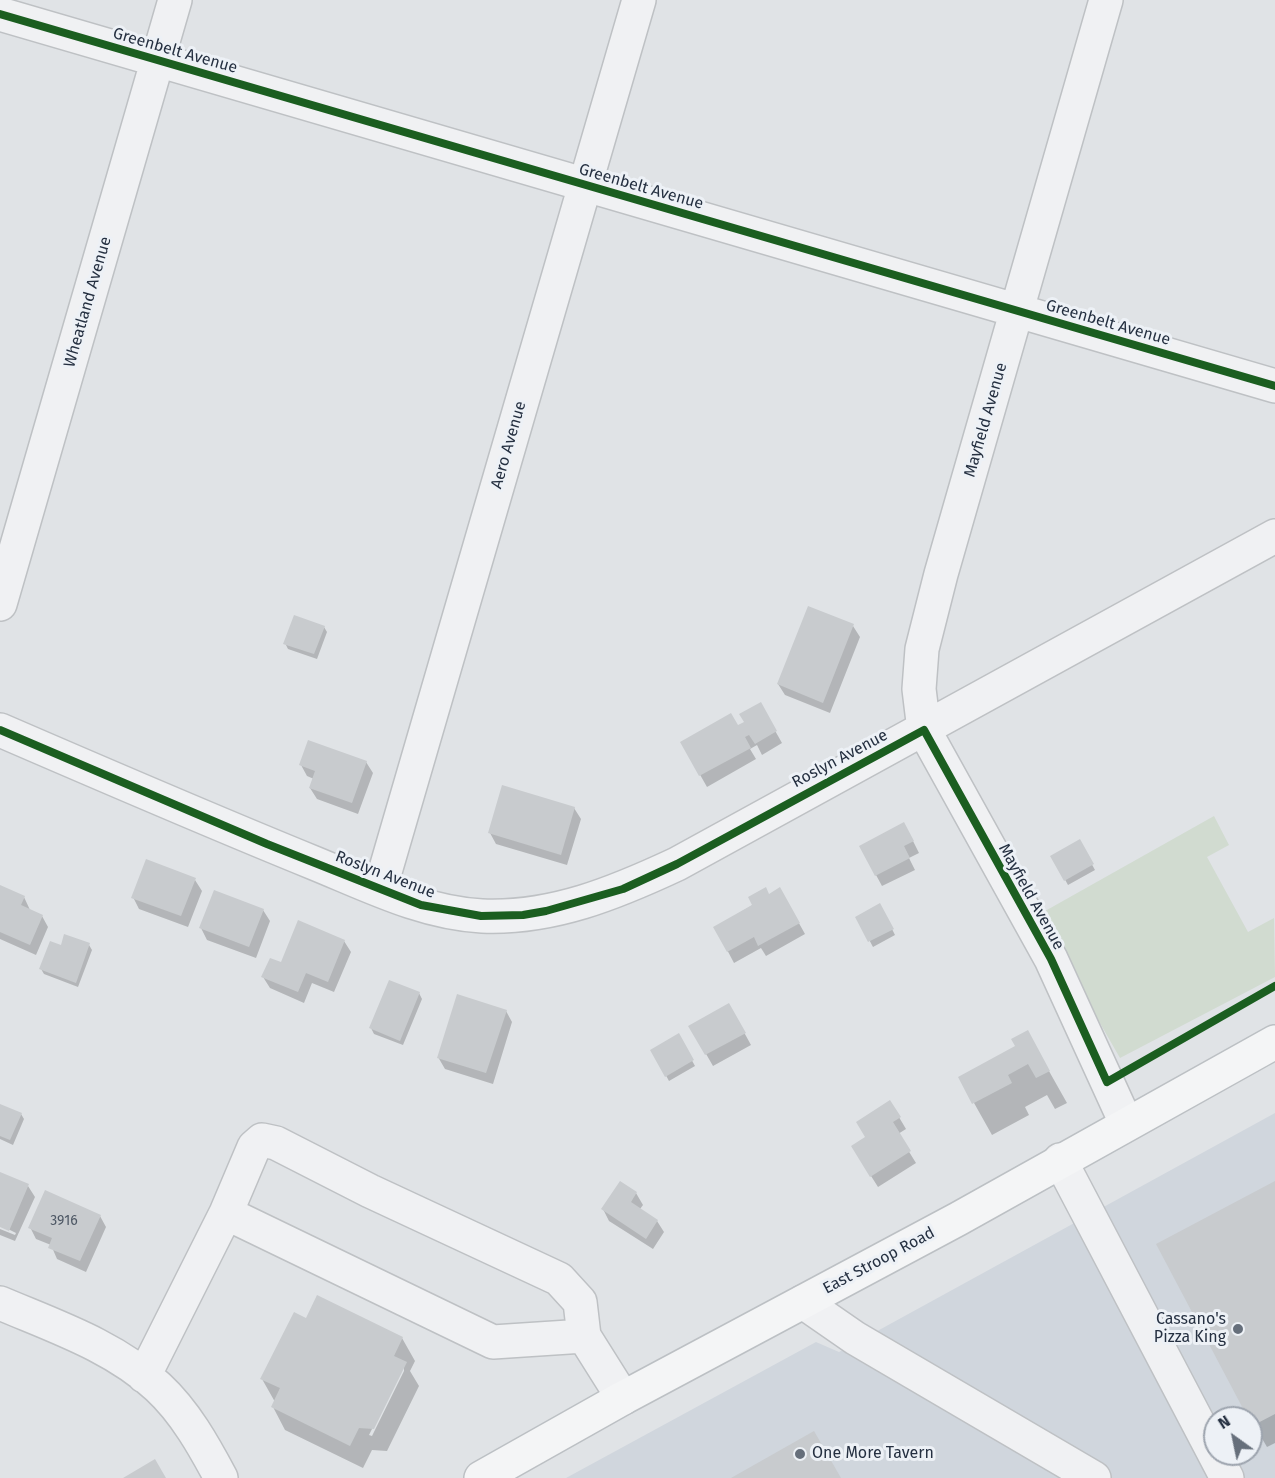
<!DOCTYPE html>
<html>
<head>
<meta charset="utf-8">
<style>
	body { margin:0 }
	#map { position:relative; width:1275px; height:1478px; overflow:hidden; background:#e0e3e6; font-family:"Fira Sans",sans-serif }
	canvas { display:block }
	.north { position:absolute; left:1203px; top:1406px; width:60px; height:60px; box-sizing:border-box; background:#edf1f6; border:2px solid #9da4ae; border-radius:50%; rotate:327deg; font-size:16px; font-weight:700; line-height:24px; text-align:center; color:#253041 }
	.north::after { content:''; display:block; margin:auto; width:21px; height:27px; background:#666f7b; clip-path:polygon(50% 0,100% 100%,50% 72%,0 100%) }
</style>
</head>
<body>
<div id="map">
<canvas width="1275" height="1478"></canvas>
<div class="north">N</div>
</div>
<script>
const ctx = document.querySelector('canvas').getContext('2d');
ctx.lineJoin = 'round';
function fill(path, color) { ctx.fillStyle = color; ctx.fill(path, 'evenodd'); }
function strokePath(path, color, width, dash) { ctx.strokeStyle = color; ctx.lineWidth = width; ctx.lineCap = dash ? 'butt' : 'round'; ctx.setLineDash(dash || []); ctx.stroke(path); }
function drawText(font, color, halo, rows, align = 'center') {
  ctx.font = font + ' "Fira Sans",sans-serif'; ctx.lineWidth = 6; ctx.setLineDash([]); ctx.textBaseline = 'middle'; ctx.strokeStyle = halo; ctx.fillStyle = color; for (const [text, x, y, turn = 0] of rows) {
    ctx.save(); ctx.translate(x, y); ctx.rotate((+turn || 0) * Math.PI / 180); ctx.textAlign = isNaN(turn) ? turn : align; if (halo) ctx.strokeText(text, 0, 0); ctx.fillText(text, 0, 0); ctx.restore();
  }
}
const built = new Path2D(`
	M1275,1113V1478H566L816,1342L839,1352ZM1215,1418H1251V1454H1215Z`);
const green = new Path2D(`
	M1214,816L1229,845L1207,857L1248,932L1274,918L1275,977L1120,1058L1038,915Z`);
const shadow = new Path2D(`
	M853,626L860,637L830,713L785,695L778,684Z
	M324,627L327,632L317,659L288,649L285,643Z
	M760,704L782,743L762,755L757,745L750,749L756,759L707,787L682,743L737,727L746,722Z
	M366,762L373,773L358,814L317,799L310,788L314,779L307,776L301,765Z
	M574,808L581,819L567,865L496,844L490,833Z
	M910,835L919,853L909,858L915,870L882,886L876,875Z
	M1079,841L1095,870L1068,885L1052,856Z
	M195,880L202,891L188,927L139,909L133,897Z
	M0,886L24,897L30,910L42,916L48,927L36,955L0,939Z
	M780,889L805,934L766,956L761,948L734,963L715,927Z
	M880,905L895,935L873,947L857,917Z
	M263,910L270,921L256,958L207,940L201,928Z
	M344,941L351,952L334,992L312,983L304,1003L270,988L263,977L281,964Z
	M89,945L92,950L78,987L44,974L41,969L61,946Z
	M419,993L422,999L403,1045L374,1034L371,1028Z
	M729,1005L751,1045L713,1066L690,1026Z
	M506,1011L512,1022L493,1084L445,1069L438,1057Z
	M678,1035L695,1066L669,1081L652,1050Z
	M1017,1047L1045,1064L1067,1103L1055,1109L1047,1095L1025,1107L1029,1115L992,1135L960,1078Z
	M890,1102L906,1129L898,1134L916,1163L878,1187L859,1157L867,1138Z
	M0,1105L21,1114L24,1119L13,1145L0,1139Z
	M0,1173L28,1186L35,1197L15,1241L0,1235V1229L15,1235L16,1233L0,1225Z
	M620,1183L636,1193L643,1205L640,1209L657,1221L664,1232L653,1249L609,1221L603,1209Z
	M1275,1183V1443L1267,1447L1250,1418Z
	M100,1216L106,1227L86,1272L57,1259L51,1245L36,1239L30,1227Z
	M307,1320L402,1338L415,1361L410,1371L419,1386L387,1451L372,1450L363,1468L285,1430L273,1407L275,1402L262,1379ZM404,1365V1371L372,1436L369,1435Z`);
const building = new Path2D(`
	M808,606L854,624L823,703L777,684Z
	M294,615L325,626L314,654L283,644Z
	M761,702L777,731L755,744L749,735L745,737L751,748L699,776L680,742L731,713L738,725L744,722L739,714Z
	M308,740L367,761L352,803L309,788L315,771L299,765Z
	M502,785L575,807L561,855L488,833Z
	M904,822L914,841L904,846L910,858L875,876L859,846Z
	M1080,839L1094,864L1064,881L1050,856Z
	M146,859L196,878L181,916L131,898Z
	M0,885L25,896L21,905L43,915L30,945L0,932Z
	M766,887L769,894L780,887L800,923L758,946L754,937L727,952L713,927L752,905L748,897Z
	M214,890L264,909L249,947L199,928Z
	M880,903L894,929L868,942L855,917Z
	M298,920L345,940L328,982L306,973L298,992L261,977L270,958L281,962Z
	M64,934L90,943L76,983L39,969L50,941L61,945Z
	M389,980L420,992L400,1041L369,1028Z
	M457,994L507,1010L486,1073L437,1058Z
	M729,1003L746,1033L705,1055L688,1026Z
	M1028,1030L1050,1071L1036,1078L1028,1064L1008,1075L1012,1083L972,1104L958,1077L1015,1046L1011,1039Z
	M679,1033L694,1060L665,1077L650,1050Z
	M890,1100L901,1117L893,1122L911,1151L870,1177L851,1146L865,1137L856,1122Z
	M0,1104L22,1113L10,1140L0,1136Z
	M0,1172L29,1184L9,1231L0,1227Z
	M620,1181L637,1192L631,1202L658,1220L646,1239L601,1209Z
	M1275,1181V1414L1252,1426L1251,1418H1248L1156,1244Z
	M45,1190L101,1215L80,1261L48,1248L52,1238L28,1228Z
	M317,1295L403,1337L394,1356L407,1362L374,1429L359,1428L350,1446L271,1407L280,1388L260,1379L294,1312L306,1318Z
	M814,1431L841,1478H731Z
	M155,1459L166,1478H123Z`);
const minor = new Path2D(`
	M1106,0L941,574L922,649L919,689L924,730L1051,959L1126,1123
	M0,14L1275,386
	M0,604L175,0
	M0,730C104,775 208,820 314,863C368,885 423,913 482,916C552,919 615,893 677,864L1275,536
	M380,889L639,0
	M1060,1160L1227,1478
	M226,1213L493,1342L584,1336
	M803,1302L855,1338L1094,1478
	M0,1303C54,1326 114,1346 158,1387C185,1412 204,1446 221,1478
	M144,1376L226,1213L254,1147L262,1140L276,1143L370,1191L559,1279L580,1302L584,1336L623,1398`);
const major = new Path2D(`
	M481,1478L623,1398L958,1219L1275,1042`);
const cycleway = new Path2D(`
	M0,14L1275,386
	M0,730L267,844L421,905L481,916L523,915L546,911L623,889L677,864L924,730L1051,959L1107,1082L1275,986`);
const markers = [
	[1238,1329,6,"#666f7b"],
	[800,1454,6,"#666f7b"]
];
const numberNames = [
	["3916",64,1221]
];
const streetNames = [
	["Greenbelt Avenue",175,51,16],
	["Greenbelt Avenue",641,187,16],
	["Wheatland Avenue",88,302,-74],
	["Greenbelt Avenue",1108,323,16],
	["Mayfield Avenue",986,420,-74],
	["Aero Avenue",509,445,-74],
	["Roslyn Avenue",840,759,-28],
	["Roslyn Avenue",385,875,21],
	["Mayfield Avenue",1031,897,61],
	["East Stroop Road",879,1261,-28]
];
const poiNames = [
	["Cassano's",1226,1320],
	["Pizza King",1226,1338],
	["One More Tavern",812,1454,"left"]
];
fill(built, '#d0d6dd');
fill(green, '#d1dbd0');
fill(shadow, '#0003');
fill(building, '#c8cbce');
strokePath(minor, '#bec1c4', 36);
strokePath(major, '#bcc0c4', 36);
strokePath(minor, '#f0f1f3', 33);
strokePath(major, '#f4f5f6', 33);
strokePath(cycleway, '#1b5e20', 8);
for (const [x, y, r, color] of markers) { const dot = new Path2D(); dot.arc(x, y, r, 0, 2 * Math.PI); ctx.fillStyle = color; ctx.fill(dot); strokePath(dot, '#edf1f6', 2); }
drawText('14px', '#4e5865', null, numberNames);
drawText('16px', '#253041', '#edf1f6', streetNames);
drawText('16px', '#253041', '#edf1f6', poiNames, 'right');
</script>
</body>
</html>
